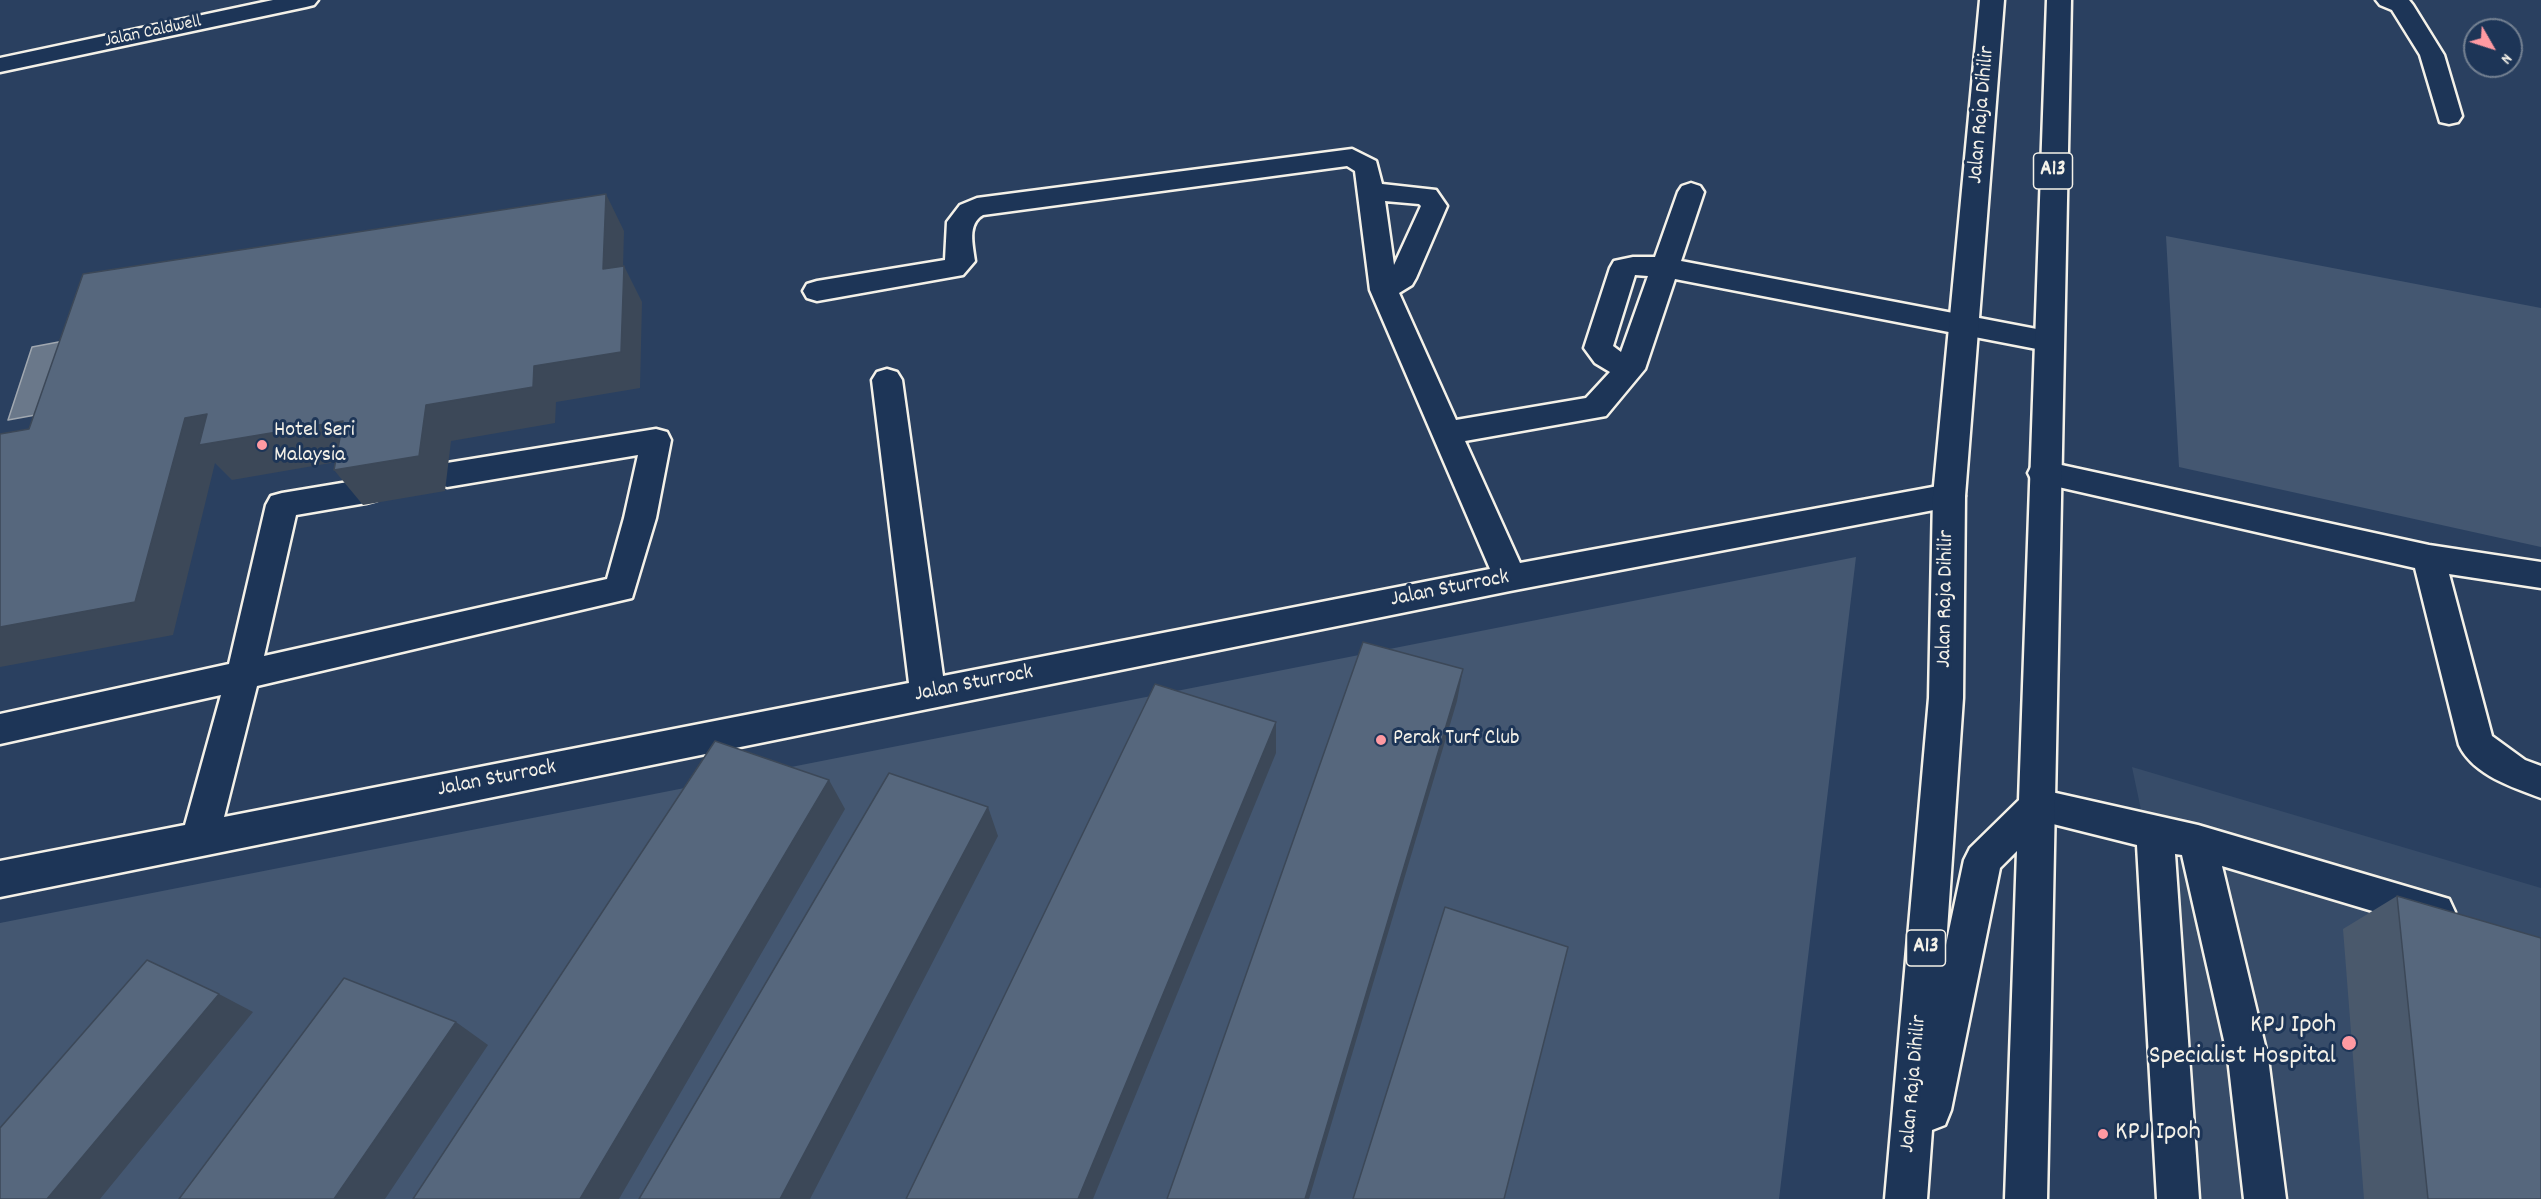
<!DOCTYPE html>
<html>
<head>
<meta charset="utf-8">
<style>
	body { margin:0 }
	#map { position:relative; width:2541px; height:1199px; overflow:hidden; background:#2a4060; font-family:Dekko,sans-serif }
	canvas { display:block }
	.north { position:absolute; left:2463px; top:18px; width:60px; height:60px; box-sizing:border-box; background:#1d3557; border:2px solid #738091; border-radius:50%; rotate:129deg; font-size:16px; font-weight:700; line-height:24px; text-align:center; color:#f4f1e8 }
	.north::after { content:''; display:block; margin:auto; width:21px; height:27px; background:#ff9aa2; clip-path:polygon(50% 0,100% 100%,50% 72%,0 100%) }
</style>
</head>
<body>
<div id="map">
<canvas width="2541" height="1199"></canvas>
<div class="north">N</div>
</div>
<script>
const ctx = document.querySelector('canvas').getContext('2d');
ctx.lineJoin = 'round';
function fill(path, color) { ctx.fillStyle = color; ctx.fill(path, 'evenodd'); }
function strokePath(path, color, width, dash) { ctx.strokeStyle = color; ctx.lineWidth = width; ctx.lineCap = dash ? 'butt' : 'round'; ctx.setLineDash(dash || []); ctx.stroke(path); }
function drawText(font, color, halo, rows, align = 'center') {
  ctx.font = font + ' Dekko,sans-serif'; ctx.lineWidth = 6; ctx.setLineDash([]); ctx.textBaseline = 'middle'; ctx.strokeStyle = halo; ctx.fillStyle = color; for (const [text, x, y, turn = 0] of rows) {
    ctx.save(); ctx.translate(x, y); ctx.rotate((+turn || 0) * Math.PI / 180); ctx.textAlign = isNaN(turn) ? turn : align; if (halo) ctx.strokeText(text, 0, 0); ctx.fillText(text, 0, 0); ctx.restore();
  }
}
const built = new Path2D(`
	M2132,767L2541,888V1199H2166L2145,829Z`);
const green = new Path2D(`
	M2166,236L2541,308V547L2179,467Z
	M1856,557L1779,1199H0V923Z`);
const water = new Path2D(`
	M85,337L63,410L8,420L32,347Z`);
const minor = new Path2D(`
	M273,0H318L314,5L306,7L0,72V58Z
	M2376,0H2409L2413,5L2444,55L2462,116L2458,122L2449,124L2440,122L2420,55L2392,10L2380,5Z
	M1352,149L1376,161L1382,184L1436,190L1447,206L1416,278L1412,285L1399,293L1456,420L1586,398L1610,372L1595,363L1584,348L1610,268L1614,261L1633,257H1655L1678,192L1682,186L1691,183L1700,186L1704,192L1681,261L2047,331L2057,334L2061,341L2057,348L2047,351L1675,279L1645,369L1606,416L1465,441L1520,563L1949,484L1960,487L1965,496L1960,505L1510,591L0,897V861L185,825L221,695L0,744V714L229,664L266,505L271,496L282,493L366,479L377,482L382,491L377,500L366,503L296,515L264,656L607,579L624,518L638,455L447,487L436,483L432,475L436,467L447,463L656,429L667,432L671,440L656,518L632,598L257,686L224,817L909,683L872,380L877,372L887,369L897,372L902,380L943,676L1490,569L1370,290L1355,171L1347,166L983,215C967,224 973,245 975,261L963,275L817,301L807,298L803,291L807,284L817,281L945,260L947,222L960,205L977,198ZM1385,201L1419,204L1421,206L1394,265ZM1635,275L1648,276L1621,352L1613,346Z
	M2043,461L2429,545L2541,562V588L2449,574L2492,736L2525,760L2541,766V798C2512,787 2473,775 2459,745L2415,568L2032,481L2028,473L2032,465Z
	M2038,789L2198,825L2449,899L2455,912L2449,925L2436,930L2222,866L2268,1058L2286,1199H2244L2228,1058L2182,855L2175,854L2199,1199H2157L2137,845L2025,817L2020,805L2025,793Z`);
const major = new Path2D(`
	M1980,0H2004L1965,496L1963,698L1946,945L1964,860L1970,848L2019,800L2047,0H2071L2047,1199H2005L2017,851L2000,868L1951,1110L1945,1125L1932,1130L1927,1199H1885L1929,698L1933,496Z`);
const wall = new Path2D(`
	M2397,896L2541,1199H2364L2343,929Z`);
const shadedWall = new Path2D(`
	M606,194L624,231L622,305L603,269Z
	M624,266L642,302L640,388L556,402L555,423L451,441L445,491L363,505L334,470L426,405L534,366Z
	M207,414L343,421L371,456L232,480L215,463L173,635L0,667V627L185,418Z
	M1463,669L1457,701L1309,1199H1305Z
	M1276,722V753L1093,1199H1078Z
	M829,780L845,809L619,1199H580Z
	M988,807L998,836L810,1199H780Z
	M219,994L253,1012L100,1199H47Z
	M456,1022L488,1045L385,1199H334Z`);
const building = new Path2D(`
	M606,194L603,269L624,266L621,352L534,366L533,387L426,405L419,456L334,470L343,421L199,445L207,414L185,418L135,602L0,627V434L29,429L83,274Z
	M1363,642L1463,669L1305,1199H1167Z
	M1155,684L1276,722L1078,1199H906Z
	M715,741L829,780L580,1199H413Z
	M889,773L988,807L780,1199H639Z
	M2397,896L2541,938V1199H2428Z
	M1445,907L1568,947L1504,1199H1353Z
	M147,960L219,994L47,1199H0V1128Z
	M344,978L456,1022L334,1199H179Z`);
const markers = [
	[262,445,6,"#ff9aa2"],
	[1381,740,6,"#ff9aa2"],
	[2349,1043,8,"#ff9aa2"],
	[2103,1134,6,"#ff9aa2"]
];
const farStreetnames = [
	["Jalan Caldwell",153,33,-12]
];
const shields = [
	[2053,171,39],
	[1926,948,39]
];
const shieldNames = [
	["A13",2053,171],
	["A13",1926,948]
];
const streetNames = [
	["Jalan Raja Dihilir",1983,115,-85],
	["Jalan Sturrock",1450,590,-11],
	["Jalan Raja Dihilir",1947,599,-89],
	["Jalan Sturrock",974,685,-11],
	["Jalan Sturrock",497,780,-11],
	["Jalan Raja Dihilir",1915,1084,-85]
];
const poiNames = [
	["Hotel Seri",274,432],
	["Malaysia",274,457],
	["Perak Turf Club",1393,740]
];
const nearPoinames = [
	["KPJ Ipoh",2336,1027],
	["Specialist Hospital",2336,1058],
	["KPJ Ipoh",2115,1134,"left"]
];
fill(built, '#374c69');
fill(green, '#445771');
fill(water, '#6a788a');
strokePath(water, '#a1a8b0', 1.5);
strokePath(minor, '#f4f1e8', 5);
strokePath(major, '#f4f1e8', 5);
fill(minor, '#1d3557');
fill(major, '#1d3557');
fill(wall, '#4a596c');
fill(shadedWall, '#3c4858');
fill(building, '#56677d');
strokePath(building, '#3c4858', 1.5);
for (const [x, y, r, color] of markers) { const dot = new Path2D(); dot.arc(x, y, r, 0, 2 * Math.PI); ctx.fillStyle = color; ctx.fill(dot); strokePath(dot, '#1d3557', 2); }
drawText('18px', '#f4f1e8', '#1d3557', farStreetnames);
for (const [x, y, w] of shields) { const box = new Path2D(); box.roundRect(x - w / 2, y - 18, w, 36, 4.5); ctx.fillStyle = '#1d3557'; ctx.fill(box); strokePath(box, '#f4f1e8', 1.5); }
drawText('bold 21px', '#f4f1e8', null, shieldNames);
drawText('22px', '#f4f1e8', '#1d3557', streetNames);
drawText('22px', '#f4f1e8', '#1d3557', poiNames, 'left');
drawText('27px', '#f4f1e8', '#1d3557', nearPoinames, 'right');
</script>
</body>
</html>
